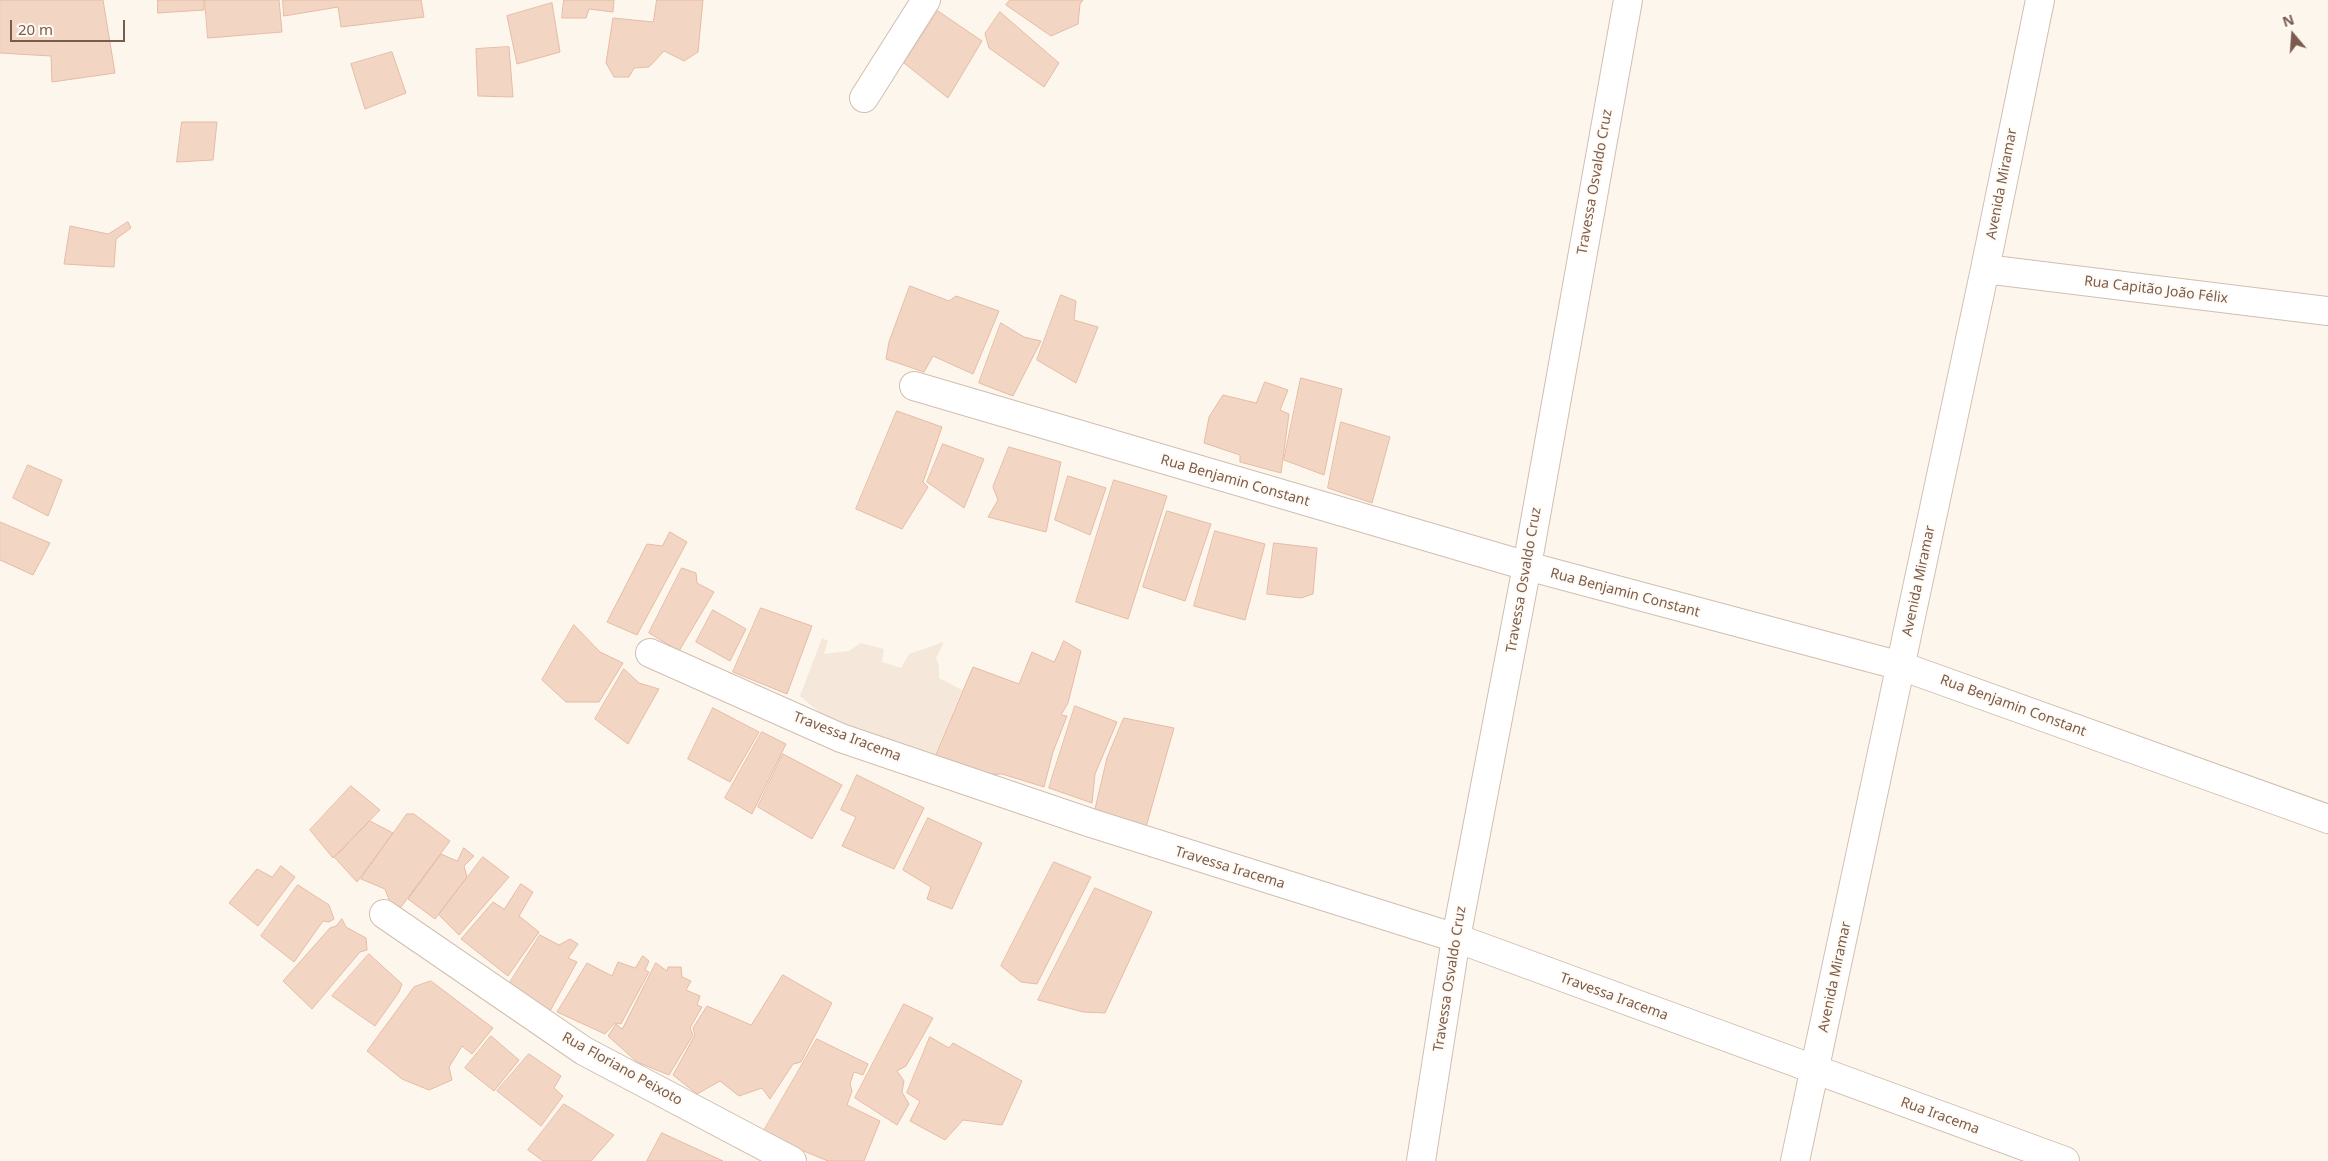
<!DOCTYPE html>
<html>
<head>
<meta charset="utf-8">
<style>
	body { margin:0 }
	#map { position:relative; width:2328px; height:1161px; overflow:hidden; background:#fdf6ec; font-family:"Noto Sans",sans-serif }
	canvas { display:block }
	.north { position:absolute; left:2268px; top:10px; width:50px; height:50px; -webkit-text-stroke:4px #fffaf3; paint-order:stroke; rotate:342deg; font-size:14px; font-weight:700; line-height:20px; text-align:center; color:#7a5c4d }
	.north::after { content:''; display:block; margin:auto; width:18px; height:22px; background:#7a5c4d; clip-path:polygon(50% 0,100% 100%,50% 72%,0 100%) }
	.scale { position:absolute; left:10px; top:20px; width:115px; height:22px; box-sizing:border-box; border:2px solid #7a5c4d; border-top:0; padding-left:6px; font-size:15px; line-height:18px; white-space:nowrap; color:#7a5c4d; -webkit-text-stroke:4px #fffaf3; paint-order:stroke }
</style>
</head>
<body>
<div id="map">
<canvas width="2328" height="1161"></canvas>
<div class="north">N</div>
<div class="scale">20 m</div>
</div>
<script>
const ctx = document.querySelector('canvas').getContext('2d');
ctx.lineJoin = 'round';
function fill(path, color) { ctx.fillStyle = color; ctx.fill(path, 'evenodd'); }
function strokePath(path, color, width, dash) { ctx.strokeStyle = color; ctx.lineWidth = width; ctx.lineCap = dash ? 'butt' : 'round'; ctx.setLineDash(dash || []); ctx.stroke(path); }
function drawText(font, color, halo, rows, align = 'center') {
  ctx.font = font + ' "Noto Sans",sans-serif'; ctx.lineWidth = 4; ctx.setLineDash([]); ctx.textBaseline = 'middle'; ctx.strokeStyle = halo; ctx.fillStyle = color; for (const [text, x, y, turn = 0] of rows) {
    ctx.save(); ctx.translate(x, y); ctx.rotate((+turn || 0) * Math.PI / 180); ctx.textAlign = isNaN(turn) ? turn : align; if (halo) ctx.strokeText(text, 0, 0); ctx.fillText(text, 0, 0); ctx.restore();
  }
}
const residential = new Path2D(`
	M822,638L828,641L824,654L849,651L861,643L884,649L882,662L901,668L909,654L944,642L936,658L939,666V678L962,690L932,762L893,745L884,737L872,738L832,723L800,696Z`);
const building = new Path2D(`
	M0,0H103L115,73L52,82L51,56L0,53Z
	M158,0H204V10L158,13Z
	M205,0H279L282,32L208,38Z
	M283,0H421L424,17L341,27L338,7L284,16Z
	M564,0H614L613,12L589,9L586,18H562Z
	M657,0H703L698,52L684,61L664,51L649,67L634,68L629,77H614L606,63L613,18L653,22Z
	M1010,0H1083L1080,4L1078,24L1051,36L1006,5Z
	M552,3L560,52L517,64L507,16Z
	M938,11L982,41L948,98L904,63Z
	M1000,12L1059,63L1044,87L989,48L985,34Z
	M509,47L513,97L478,96L476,49Z
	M392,52L406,93L365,109L351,64Z
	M182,122H217L213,160L177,162Z
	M128,222L131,228L116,239L114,267L64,264L70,226L108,234Z
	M910,286L949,301L956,296L999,311L973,374L933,356L924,372L886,359L889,342Z
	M1061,295L1076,301L1074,320L1098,327L1076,383L1037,360Z
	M1001,323L1024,337L1041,341L1013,396L979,383Z
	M1301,378L1342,389L1324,475L1284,460Z
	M1265,382L1288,390L1280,410L1289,414L1281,473L1240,462V455L1204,443L1209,417L1223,395L1256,403Z
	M897,411L942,427L923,482L928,487L902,529L856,509Z
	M1341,422L1390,437L1372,503L1328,488Z
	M943,444L984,459L964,508L927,482Z
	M1009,447L1061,462L1046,532L988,517L998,500L993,487Z
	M28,465L62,480L48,516L13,498Z
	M1068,476L1106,488L1090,535L1055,520Z
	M1114,480L1167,496L1128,619L1076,602Z
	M1167,511L1211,524L1185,601L1143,587Z
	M0,522L50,543L33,575L0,560Z
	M1215,531L1265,544L1245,620L1194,606Z
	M670,532L687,542L637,635L607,622L647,544L662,546Z
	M1274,543L1317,548L1313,594L1301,598L1267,594Z
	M682,568L696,573L697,583L714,592L679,651L649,633Z
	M761,608L812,626L787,694L733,672Z
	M713,610L746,629L730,661L696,642Z
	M574,625L600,652L623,663L599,702H566L542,680Z
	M1064,641L1081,651L1068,703L1061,715L1067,716L1053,752L1044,787L1002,774L970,775L934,759L973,667L1019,684L1032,652L1054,662Z
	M624,669L639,683L659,689L628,744L595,719Z
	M1075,706L1117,722L1095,774L1092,803L1049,788Z
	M713,708L759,732L730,782L688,759Z
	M1124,718L1174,728L1146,827L1095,809L1107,758Z
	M762,732L786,744L752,814L725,798Z
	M783,754L842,785L812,839L758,807Z
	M857,775L924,808L894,869L842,846L856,817L841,810Z
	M351,786L380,810L333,858L310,830Z
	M407,814H414L450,841L395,915L385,889L361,879Z
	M928,818L982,843L952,909L927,899L931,887L903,870Z
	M370,821L393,833L357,882L335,858Z
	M464,848L474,856L464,866L467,877L435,919L408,899L441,854L457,861Z
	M483,857L509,877L459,935L439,915Z
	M1054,862L1091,877L1037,984L1021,982L1001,966Z
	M281,866L295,877L258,926L229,903L257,869L272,877Z
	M521,884L533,892L519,916L539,932L508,976L461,939L493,902L504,909Z
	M298,885L329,905L334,919L329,922L323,921L294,962L261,936Z
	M1095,888L1152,912L1105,1013L1083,1012L1038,1000Z
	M342,919L346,927L366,938L367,950L360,952L312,1009L283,981L330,928L336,926Z
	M540,935L559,945L570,939L578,944L568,958L577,962L550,1011L509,984Z
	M369,954L402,984L399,992L375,1026L332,996Z
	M643,956L649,961L645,970L649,972L621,1024L615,1023L605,1034L557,1012L587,963L612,976L618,962L635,968Z
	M656,963L667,971L668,967H681L682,977L691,981L686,990L700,996L697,1005L702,1007L690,1028L693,1035L669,1075L637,1062L608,1036L616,1024L622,1029Z
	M783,975L832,1003L801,1062L793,1064L770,1099L762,1088L739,1096L720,1081L697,1094L673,1075L695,1035L693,1028L707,1006L751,1025Z
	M431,981L493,1028L472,1054L462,1046L449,1067L452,1080L429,1090L402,1079L367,1051L414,987Z
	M904,1004L933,1018L906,1066L897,1071L904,1081L902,1092L909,1104L897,1125L855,1098Z
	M491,1036L519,1060L494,1091L465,1068Z
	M930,1037L949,1048L953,1043L1022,1081L1002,1125L963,1120L945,1140L910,1121L920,1101L907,1093Z
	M817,1039L868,1064L863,1075L854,1072L850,1084L852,1091L847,1105L880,1121L864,1161H828L762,1134Z
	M529,1054L561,1076L554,1088L563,1096L541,1126L497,1091Z
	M564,1104L614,1135L591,1161H543L528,1150Z
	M662,1133L723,1161H647Z`);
const minor = new Path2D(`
	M864,98L926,0
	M1985,269L2328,311
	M914,386L1527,566L1901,666L2328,819
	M650,653L841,738L1091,823L1456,938L2065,1161
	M384,914L584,1051L792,1161
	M1421,1161L1456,938L1527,566L1628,0
	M1795,1161L1985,269L2040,0`);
const streetNames = [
	["Travessa Osvaldo Cruz",1595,182,-80],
	["Avenida Miramar",2002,184,-79],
	["Rua Capitão João Félix",2156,290,7],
	["Rua Benjamin Constant",1235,481,16],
	["Travessa Osvaldo Cruz",1524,580,-80],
	["Avenida Miramar",1919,581,-78],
	["Rua Benjamin Constant",1625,593,15],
	["Rua Benjamin Constant",2013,706,20],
	["Travessa Iracema",847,737,21],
	["Travessa Iracema",1230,868,17],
	["Avenida Miramar",1835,977,-78],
	["Travessa Osvaldo Cruz",1450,979,-81],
	["Travessa Iracema",1614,997,20],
	["Rua Floriano Peixoto",622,1069,29],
	["Rua Iracema",1940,1116,20]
];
fill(residential, '#f5e8da');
fill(building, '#f3d5c3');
strokePath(building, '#e6bba3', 1);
strokePath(minor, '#d1beb0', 30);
strokePath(minor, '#fff', 28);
drawText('14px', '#7a5c4d', '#fffaf3', streetNames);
</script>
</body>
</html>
